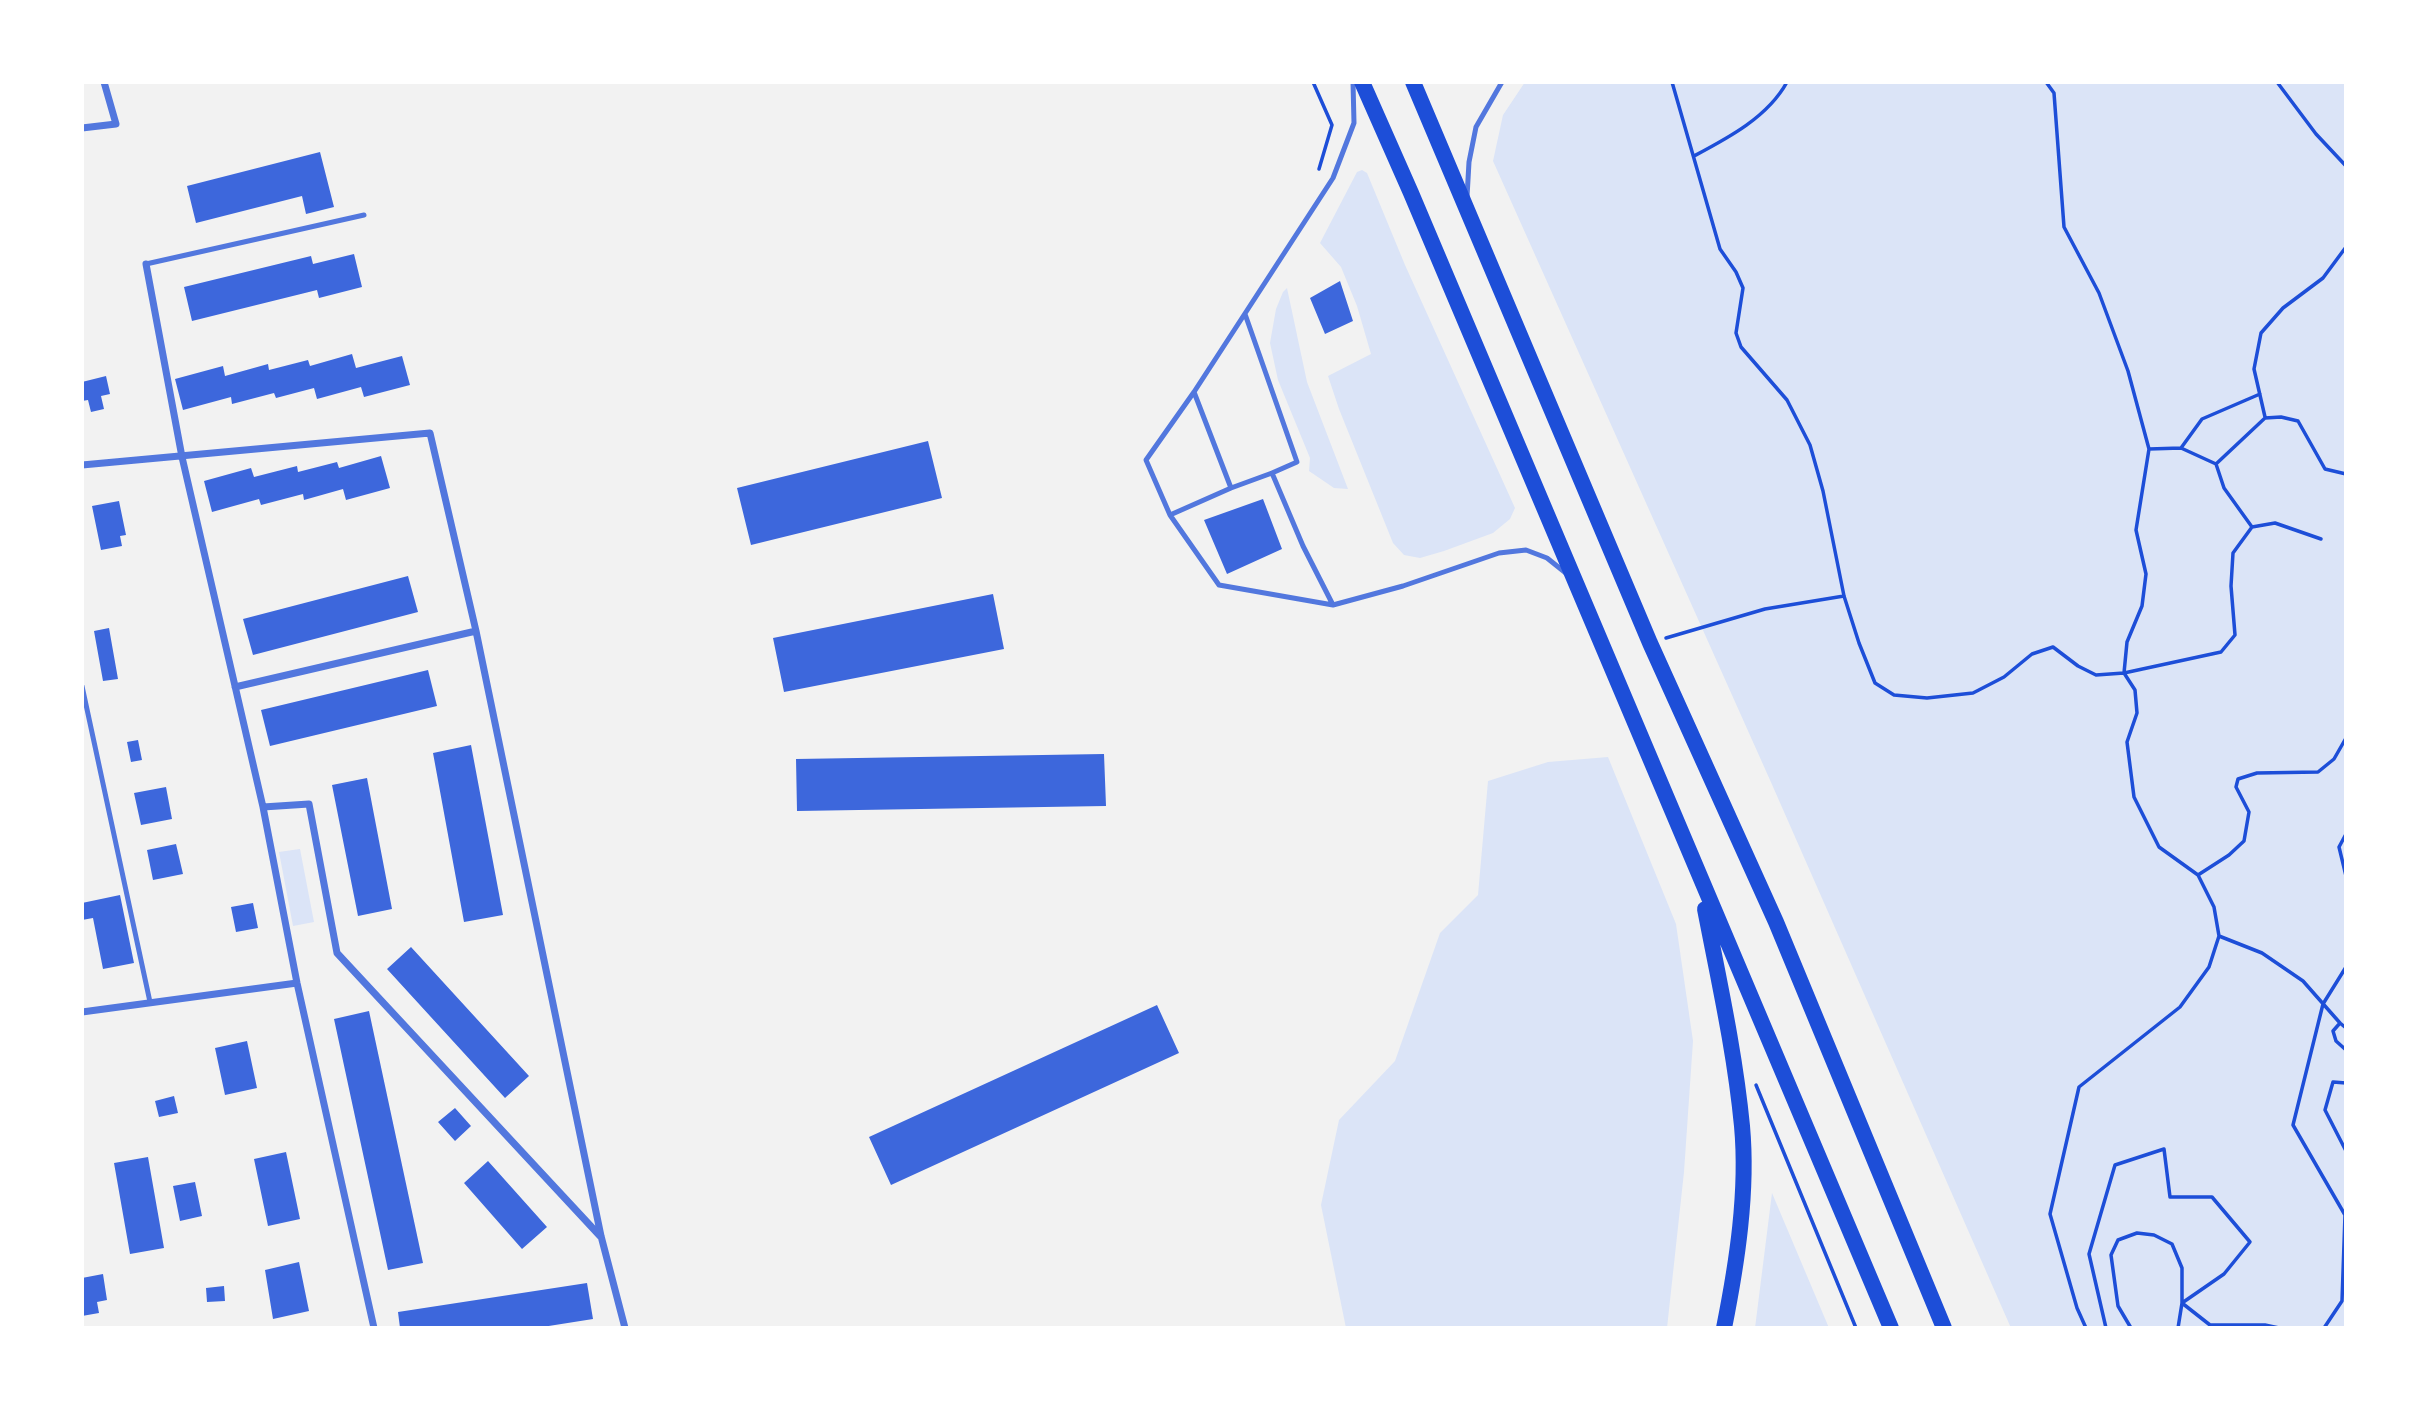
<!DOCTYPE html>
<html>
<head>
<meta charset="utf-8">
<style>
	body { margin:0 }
	#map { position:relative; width:2428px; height:1410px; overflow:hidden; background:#f2f2f2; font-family:"Source Sans 3",sans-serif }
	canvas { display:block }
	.frame { position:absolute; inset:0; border:84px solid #fff; pointer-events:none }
</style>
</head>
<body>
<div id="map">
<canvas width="2428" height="1410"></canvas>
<div class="frame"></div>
</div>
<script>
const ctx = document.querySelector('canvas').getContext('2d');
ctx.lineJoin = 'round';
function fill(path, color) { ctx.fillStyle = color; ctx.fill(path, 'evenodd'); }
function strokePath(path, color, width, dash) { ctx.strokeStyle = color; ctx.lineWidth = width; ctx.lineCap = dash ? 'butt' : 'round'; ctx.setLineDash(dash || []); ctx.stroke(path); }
const green = new Path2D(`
	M1525,82H2346V1328H2011L1770,780L1493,161L1503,115Z
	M1362,170L1367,173L1405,265L1515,508L1510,519L1493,533L1444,551L1420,558L1404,555L1393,543L1339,409L1328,376L1371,354L1357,306L1341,267L1320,243L1357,172Z
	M1287,288L1307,382L1348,489L1334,488L1309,471L1310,458L1278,380L1270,343L1276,309L1283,292Z
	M1608,757L1676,924L1693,1041L1684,1172L1667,1328H1346L1321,1205L1339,1120L1395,1061L1440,933L1478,895L1488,781L1548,762Z
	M300,849L314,922L293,926L279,852Z
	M1772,1193L1829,1328H1755Z`);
const building = new Path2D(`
	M320,152L334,207L306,214L302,196L196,223L187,186Z
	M354,254L362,287L319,298L317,290L192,321L184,287L311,256L313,264Z
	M1340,281L1353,321L1325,334L1310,298Z
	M352,354L356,368L402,356L410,385L364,397L361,387L317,399L314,388L276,398L274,393L232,404L231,397L183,410L175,379L223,366L225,376L268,364L269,370L308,360L310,366Z
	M106,376L110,394L101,396L104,409L91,412L88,400L82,401V382Z
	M928,441L942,498L751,545L737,488Z
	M381,456L390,488L346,500L343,489L304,500L303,494L261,505L259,499L212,512L204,481L251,468L254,477L297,466L298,472L337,462L339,468Z
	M1263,499L1282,549L1227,574L1204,520Z
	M119,501L126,535L120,536L122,546L101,550L92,506Z
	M408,576L418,612L253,655L243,619Z
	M993,594L1004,649L784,692L773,638Z
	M109,628L118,679L103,681L94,631Z
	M428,670L437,706L270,746L261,710Z
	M138,740L142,760L131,762L127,742Z
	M471,745L503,915L464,922L433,753Z
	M1104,754L1106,806L797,811L796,759Z
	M367,778L392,909L358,916L332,785Z
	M166,787L172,819L141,825L134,793Z
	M176,844L183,874L153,880L147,850Z
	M120,895L134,963L103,969L93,918L82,920V903Z
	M253,903L258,928L236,932L231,907Z
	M411,947L529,1076L505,1098L387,969Z
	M1157,1005L1179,1053L891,1185L869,1137Z
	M369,1011L423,1263L388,1270L334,1019Z
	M247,1041L257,1088L225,1095L215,1048Z
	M174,1096L178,1113L159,1117L155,1101Z
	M455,1108L471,1126L455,1141L438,1122Z
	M286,1152L300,1219L268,1226L254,1159Z
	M148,1157L164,1248L130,1254L114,1163Z
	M488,1161L547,1227L522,1249L464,1183Z
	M195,1182L202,1216L180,1221L173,1186Z
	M299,1262L309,1311L273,1319L265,1270Z
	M103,1274L107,1300L97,1302L99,1313L82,1316V1278Z
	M587,1283L593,1319L536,1328H400L398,1312Z
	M224,1286L225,1301L207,1302L206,1288Z`);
const path = new Path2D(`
	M1313,82L1332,125L1319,169
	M1672,82L1720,249L1736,272L1743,288L1736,333L1741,347L1787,400L1810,445L1823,491L1844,596L1859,643L1875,683L1894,695L1927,698L1973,693L2004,677L2032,654L2053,647L2078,666L2096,675L2124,673L2221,652L2235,635L2231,586L2233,553L2252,527L2275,523L2321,539
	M2046,82L2054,93L2064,227L2099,293L2128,371L2149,449
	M2277,82L2316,134L2346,166
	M1694,156C1728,138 1768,117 1787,82
	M2265,417L2254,369L2261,333L2283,308L2323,278L2346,247
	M2181,448L2202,419L2260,394
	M2216,464L2224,488L2252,527
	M1666,638L1765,609L1844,596
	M2346,834L2339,847L2346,876
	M2198,875L2229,855L2244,841L2249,812L2236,787L2238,779L2257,773L2318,772L2334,759L2346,738
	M2219,936L2262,953L2303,981L2340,1023
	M2346,1028L2340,1023L2333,1031L2336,1041L2346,1050
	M2346,1083L2333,1082L2325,1110L2346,1151
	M1756,1085L1856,1328
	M2086,1328L2077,1308L2050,1214L2079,1087L2180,1007L2209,967L2219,936L2214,907L2198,875L2159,847L2134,797L2127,742L2137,713L2135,690L2124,673L2127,642L2142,606L2146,574L2136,530L2149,449L2181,448L2216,464L2265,418L2281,417L2298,421L2325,469L2346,474
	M2106,1328L2089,1254L2115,1165L2164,1149L2170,1197H2212L2250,1242L2224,1274L2182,1303L2178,1328
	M2131,1328L2118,1306L2111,1255L2118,1240L2137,1233L2154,1235L2172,1244L2182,1268V1303L2210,1325H2265L2279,1328
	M2324,1328L2342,1301L2345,1215L2293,1125L2323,1004L2346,967`);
const service = new Path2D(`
	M1467,197L1469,162L1476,127L1502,82
	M146,264L364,215
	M1245,314L1297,462L1272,473L1303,546L1333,605
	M1194,392L1231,488L1170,515L1219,585L1333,605L1403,586L1499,553L1526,550L1547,558L1567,574
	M1231,488L1272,473
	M1170,515L1146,460L1194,392L1333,178L1354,123L1353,82
	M82,686L150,1002`);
const minor = new Path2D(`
	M82,128L116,124L104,82
	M146,264L182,457L263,807L297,983L374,1328
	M82,465L430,433L476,631L601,1236L625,1328
	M235,687L476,631
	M263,807L309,804L337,953L600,1236
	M82,1012L297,983`);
const trunk = new Path2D(`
	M1362,82L1411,193L1891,1328
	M1413,82L1650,643L1776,922L1944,1328
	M1705,909C1719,981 1735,1053 1742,1126C1748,1192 1737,1263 1724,1328`);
fill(green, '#dbe4f7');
fill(building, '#3d67dc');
strokePath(path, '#1d4ed8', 3.5);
strokePath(service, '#5277de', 5);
strokePath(minor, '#5277de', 7);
strokePath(trunk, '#1d4ed8', 16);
</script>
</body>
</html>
